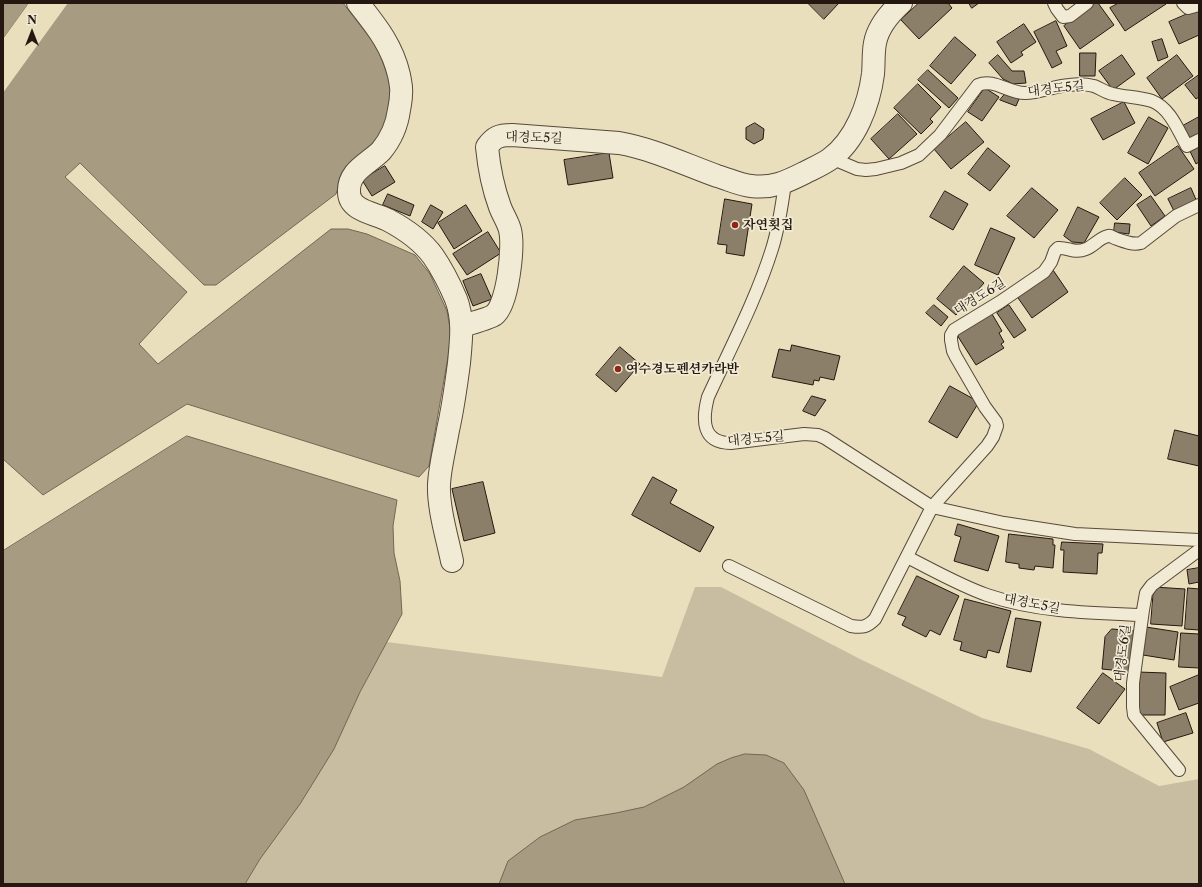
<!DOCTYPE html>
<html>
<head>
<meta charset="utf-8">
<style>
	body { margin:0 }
	#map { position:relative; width:1202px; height:887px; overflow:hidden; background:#eadfbd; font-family:"Libre Caslon Text",serif }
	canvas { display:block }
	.frame { position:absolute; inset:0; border:4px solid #241810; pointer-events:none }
	.north { position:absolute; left:12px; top:12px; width:40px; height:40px; -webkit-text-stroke:3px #f1ead4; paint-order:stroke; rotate:0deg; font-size:11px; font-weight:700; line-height:16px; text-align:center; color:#241810 }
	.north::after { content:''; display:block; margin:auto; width:14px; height:18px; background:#241810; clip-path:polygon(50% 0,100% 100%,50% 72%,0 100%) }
</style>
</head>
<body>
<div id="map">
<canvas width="1202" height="887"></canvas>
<div class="frame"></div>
<div class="north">N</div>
</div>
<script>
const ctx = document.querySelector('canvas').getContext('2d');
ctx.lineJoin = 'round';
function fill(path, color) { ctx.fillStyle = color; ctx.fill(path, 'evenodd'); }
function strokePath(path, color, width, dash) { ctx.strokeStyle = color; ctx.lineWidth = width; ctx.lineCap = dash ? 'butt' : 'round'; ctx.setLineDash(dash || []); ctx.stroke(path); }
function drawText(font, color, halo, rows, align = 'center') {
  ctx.font = font + ' "Libre Caslon Text","Noto Serif KR",serif'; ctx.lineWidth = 3.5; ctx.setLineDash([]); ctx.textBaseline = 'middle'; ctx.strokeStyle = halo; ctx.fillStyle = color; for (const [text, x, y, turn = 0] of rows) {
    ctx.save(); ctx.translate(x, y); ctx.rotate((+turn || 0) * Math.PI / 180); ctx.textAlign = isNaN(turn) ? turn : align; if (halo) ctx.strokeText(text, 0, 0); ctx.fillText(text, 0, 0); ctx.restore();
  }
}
const green = new Path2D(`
	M695,587H721L860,659L982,718L1089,749L1159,786L1199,779V884H245L360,692L387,642L662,677Z`);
const water = new Path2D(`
	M3,3H29L3,39Z
	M68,3H343L377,47L390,81L392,99L389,116L379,138L342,175L336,194L216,285H204L80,163L65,177L187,292L139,344L158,364L331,229H348L367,234L415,255L430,274L447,311L451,334L448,357L429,466L419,477L187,404L43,495L3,459V93Z
	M187,436L397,500L393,526L394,553L400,581L402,614L360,692L334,749L300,804L260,859L245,884H3V551Z
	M745,754L766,755L784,763L804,790L845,884H499L508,861L540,837L575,820L616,813L644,807L684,787L717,764L731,758Z`);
const pier = new Path2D(`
	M29,3H31L3,41V39Z
	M66,3H68L3,93V89Z`);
const building = new Path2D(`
	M808,3H839L824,19Z
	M919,3H948L952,8L919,39L901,20Z
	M969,3H979L972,8Z
	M1095,3H1098L1114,25L1080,49L1064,26Z
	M1119,3H1166V4L1125,31L1110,8Z
	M1199,9V35L1179,44L1169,22Z
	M1056,21L1067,46L1056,51L1062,63L1052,68L1034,32Z
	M1024,24L1036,42L1021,52L1023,55L1011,63L997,42Z
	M955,37L976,55L951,84L930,66Z
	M1162,39L1168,57L1158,61L1152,42Z
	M1080,53H1096L1095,76H1080Z
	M998,55L1012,71H1024L1026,83L1013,84L1003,79L989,63Z
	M1122,55L1135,74L1113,90L1099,71Z
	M1177,55L1193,76L1162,99L1147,78Z
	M928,70L958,98L949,108L918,80Z
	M1199,75V97L1196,99L1185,85Z
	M918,84L941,107L930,119L933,122L921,134L894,108Z
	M985,88L999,97L982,121L968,112Z
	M1006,93L1019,99L1016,106L1000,100Z
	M1124,102L1135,123L1103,140L1091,119Z
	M898,114L917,134L889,159L871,139Z
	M1149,117L1168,128L1148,164L1128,153Z
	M1199,117V134L1189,140L1181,127Z
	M966,122L984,142L951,169L934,149Z
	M755,123L764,129L763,139L754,144L746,139V128Z
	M1199,142V162L1196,164L1188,147Z
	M1178,146L1194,169L1155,196L1139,173Z
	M988,148L1010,166L990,191L968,174Z
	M609,153L613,178L568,185L564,160Z
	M385,166L395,182L372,196L362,180Z
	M1125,178L1142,195L1117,220L1100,203Z
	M1032,188L1058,210L1034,238L1007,216Z
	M1191,188L1197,202L1175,213L1168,199Z
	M945,191L968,204L953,230L930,217Z
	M388,194L414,205L410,216L383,205Z
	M1151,196L1165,216L1151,226L1137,205Z
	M725,199L752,204L744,256L726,253L727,245L718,244Z
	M431,205L443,212L433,229L422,222Z
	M466,205L482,231L454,249L438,223Z
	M1078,207L1099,217L1084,243L1072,242L1064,236Z
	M1115,223L1130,224L1129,234L1114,232Z
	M991,228L1015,238L998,275L975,265Z
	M488,232L501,253L467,275L453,254Z
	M964,266L984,283L956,315L937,299Z
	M1053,270L1068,292L1032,318L1016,295Z
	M481,274L492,299L473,306L463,281Z
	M934,305L948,317L941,326L926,313Z
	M1009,305L1026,330L1014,338L997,313Z
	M992,314L1002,331L999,333L1004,342L1001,344L1004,348L976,365L957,335Z
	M792,345L840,356L834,380L820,377L819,381L814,380L813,385L772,377L779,349L790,351Z
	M620,347L640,364L616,392L596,375Z
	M950,386L979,402L957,438L929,422Z
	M812,396L826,400L815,416L803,411Z
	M1175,430L1199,436V466L1168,459Z
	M653,477L677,490L670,503L714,527L700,552L632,515Z
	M483,482L495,533L464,541L452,489Z
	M958,524L999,536L988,571L954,561L961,537L955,535Z
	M1009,534L1053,539V545H1055L1053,568L1035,566L1034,570L1019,568V564L1006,562Z
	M1062,542L1103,544L1102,553H1098L1097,574L1063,572L1064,550H1061Z
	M1199,568V582L1189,584L1187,570Z
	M917,576L959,596L940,635L930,630L926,637L902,625L906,617L898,614Z
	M1154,587L1185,589L1182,626L1151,624Z
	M1188,588L1199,589V630L1185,629Z
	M965,599L1011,611L999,653L988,650L986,658L960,650L962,642L954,640Z
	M1016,618L1041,622L1031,672L1007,667Z
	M1146,627L1178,632L1174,660L1143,655Z
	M1112,629L1135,631L1130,672L1102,669L1105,637Z
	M1181,633L1199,634V668L1179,667Z
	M1138,672L1166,673L1165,715H1137Z
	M1103,673L1125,689L1099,724L1077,708Z
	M1199,675V703L1179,710L1170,687Z
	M1186,713L1193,733L1163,742L1157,723Z`);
const lane = new Path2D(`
	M1054,3L1057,9L1063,17L1070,16L1087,3
	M1183,3L1188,8L1199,5
	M831,158L857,169L866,170L876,169L901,163L919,155L940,135L978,85C994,78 1008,93 1025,93C1040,93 1054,86 1069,85C1077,84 1086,84 1094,86C1100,88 1106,93 1113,94C1126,97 1140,97 1152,101C1170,108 1178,130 1187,146L1199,140
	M785,183C782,205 779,227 772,249C756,300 730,349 708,397C702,420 702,443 731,443L804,434L818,435L825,438L932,507L1004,523L1075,534L1199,540
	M907,557C933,570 959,585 987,595C1037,612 1090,613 1142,615
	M729,566L851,626C863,628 867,627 875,619L932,507L987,446L993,437L997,426L996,422L985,407L956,357L953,351L951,340V335L954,330L1000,302L1044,272L1051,262L1055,251L1058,248C1068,247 1074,254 1086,249C1094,246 1099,238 1108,236C1111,235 1113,238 1117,239C1125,242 1133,245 1141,243L1176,216L1199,205
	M1179,770L1134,715L1133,707V683L1143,610L1146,593L1152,585L1199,550`);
const street = new Path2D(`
	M358,3C376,26 392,45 399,75C400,81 402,88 401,94C401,99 400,105 399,110C397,125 391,139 381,151C368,164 348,171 349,192C349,211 375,213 388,220C405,229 422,241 433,256C442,269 450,285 456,299C464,320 461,341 459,363C456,386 453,408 448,430C445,448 440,466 439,484C438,508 447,537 452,561
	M462,326C469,324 490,318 494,315C508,305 514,246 510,230C508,222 503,215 500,207C493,188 489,168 487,147C494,137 499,135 512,135L619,143C653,149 684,164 717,176C728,179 740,185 751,186C773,189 788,181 806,172C814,168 823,164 830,159C856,140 869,104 873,74C874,64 873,53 875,43C878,27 889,14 901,3`);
const markers = [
	[735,225,4,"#8f2418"],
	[618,369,4,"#8f2418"]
];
const streetNames = [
	["대경도5길",1056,89,-6],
	["대경도5길",534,138,2],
	["대경도6길",980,297,-32],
	["대경도5길",756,439,-5],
	["대경도5길",1032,604,11],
	["대경도6길",1123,653,-83]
];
const poiNames = [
	["자연횟집",743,225],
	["여수경도펜션카라반",626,369]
];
fill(green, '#c8bda0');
fill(water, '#a79b82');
strokePath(water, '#736754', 1);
fill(pier, '#eadfbd');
fill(building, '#8b7f6a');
strokePath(building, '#241810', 1);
strokePath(lane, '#564a3b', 14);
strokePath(street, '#564a3b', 24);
strokePath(lane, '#f1ead4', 12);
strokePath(street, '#f1ead4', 22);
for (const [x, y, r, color] of markers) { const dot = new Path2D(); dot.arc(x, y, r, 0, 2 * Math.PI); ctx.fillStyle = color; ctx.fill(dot); strokePath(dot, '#f1ead4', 1.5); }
drawText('13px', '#241810', '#f1ead4', streetNames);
drawText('bold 13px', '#241810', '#f1ead4', poiNames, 'left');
</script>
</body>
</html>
